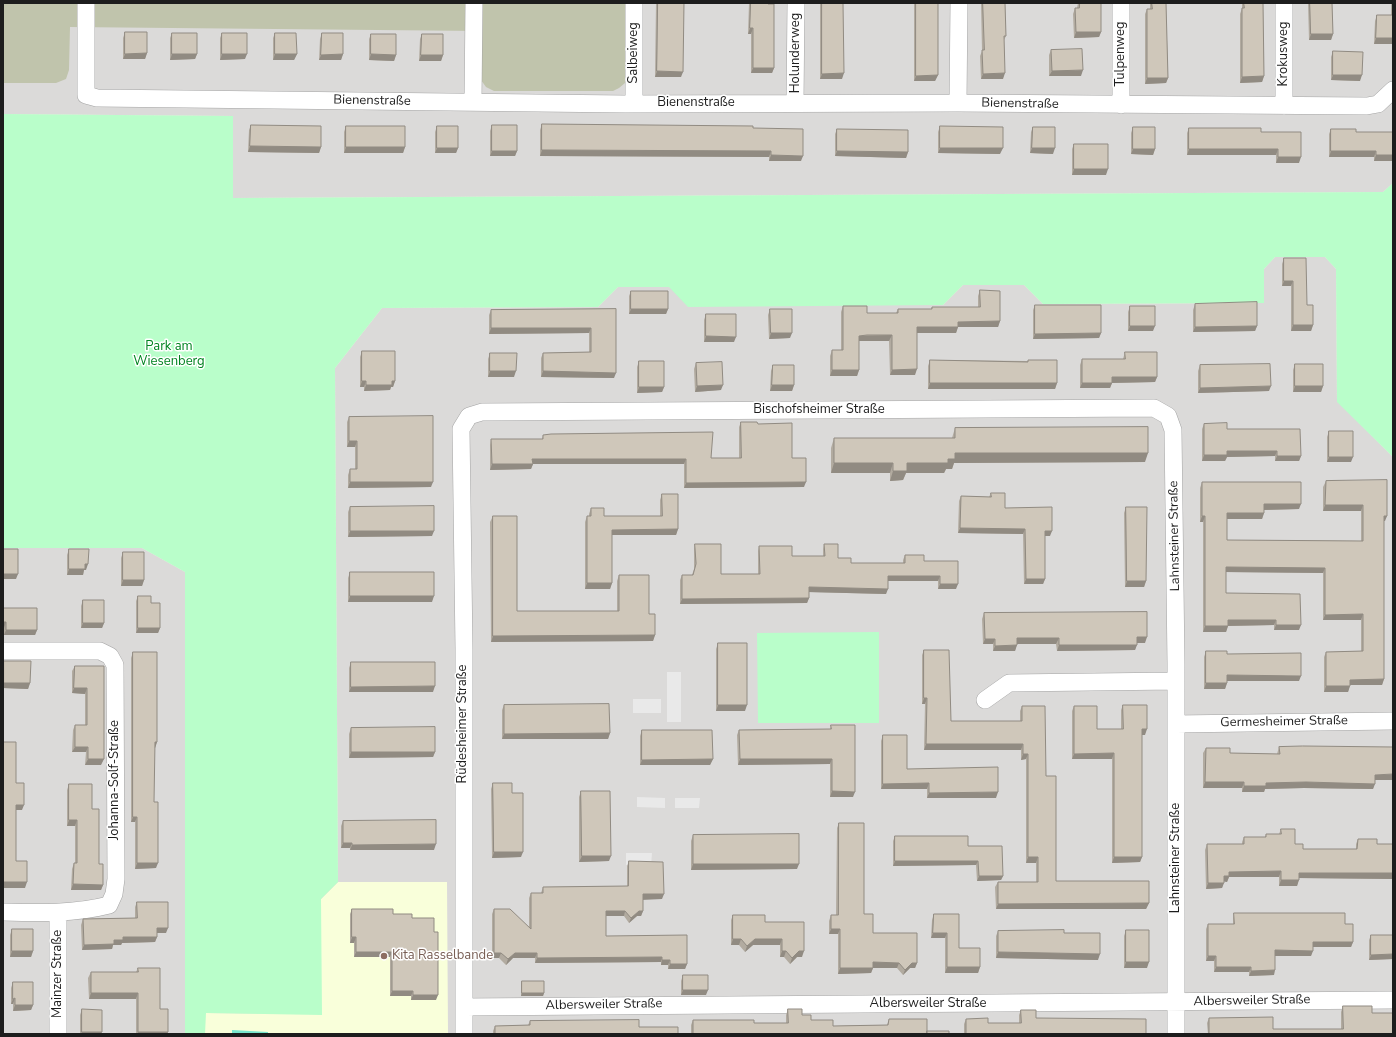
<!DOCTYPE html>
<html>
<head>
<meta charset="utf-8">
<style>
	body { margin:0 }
	#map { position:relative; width:1396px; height:1037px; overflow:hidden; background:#efede1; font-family:"Nunito Sans",sans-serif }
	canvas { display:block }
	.frame { position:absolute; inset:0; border:4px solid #1d1d1d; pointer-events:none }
</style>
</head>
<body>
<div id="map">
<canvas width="1396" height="1037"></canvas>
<div class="frame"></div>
</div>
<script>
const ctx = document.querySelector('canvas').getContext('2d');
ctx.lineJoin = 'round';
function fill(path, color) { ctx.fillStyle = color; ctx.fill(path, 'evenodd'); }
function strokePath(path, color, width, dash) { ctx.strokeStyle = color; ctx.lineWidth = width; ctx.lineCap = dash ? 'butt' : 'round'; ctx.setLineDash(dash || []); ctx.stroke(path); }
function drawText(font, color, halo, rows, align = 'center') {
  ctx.font = font + ' "Nunito Sans",sans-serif'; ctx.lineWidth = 3; ctx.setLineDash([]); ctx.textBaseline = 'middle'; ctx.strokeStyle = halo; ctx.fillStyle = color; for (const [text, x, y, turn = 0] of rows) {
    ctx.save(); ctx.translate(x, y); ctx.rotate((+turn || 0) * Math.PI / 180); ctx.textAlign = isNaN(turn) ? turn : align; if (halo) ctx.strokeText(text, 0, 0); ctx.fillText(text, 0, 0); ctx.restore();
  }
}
const residential = new Path2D(`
	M3,3H1393V183L1383,192L233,198V116L3,114Z
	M1275,257H1325L1336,269L1337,401L1393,457V1034H3V548H142L185,572V880L338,882L335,368L382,308L598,307L618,287H669L943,305L963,285H1024L1043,304L1263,303L1264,269Z`);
const education = new Path2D(`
	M338,882H447L448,1034H205V1013L321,1014V899Z`);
const construction = new Path2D(`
	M3,3H626L625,83L619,88L613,91H494L486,87L481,80L480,31L70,27L69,70L66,79L56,83H3Z`);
const park = new Path2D(`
	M3,114L233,116V198L1383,192L1393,183V457L1337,402L1336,269L1325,257H1275L1264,269V303L1043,304L1024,285H963L943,305L688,307L669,287H618L598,307L382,308L335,368L338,882L321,899L322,1015L206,1013L205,1034H185V572L142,548H3Z
	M879,632V723H758L757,633Z`);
const pitch = new Path2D(`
	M232,1030L268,1032V1034H232Z`);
const parking = new Path2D(`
	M667,672H681V722H667Z
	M633,699H661V713H633Z
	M637,797L665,798V808L637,807Z
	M675,798H700L699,808H675Z
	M626,853H652L651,866L626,865Z`);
const minor = new Path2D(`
	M86,3V95L97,98L625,104L958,103L1367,106L1378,104L1393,90
	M473,102L474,3
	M634,103V3
	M795,103L796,3
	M958,103L959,3
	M1121,105V3
	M1284,106V3
	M3,651H100L110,656L115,665L116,879L114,894L109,905C74,914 39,913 3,912
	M985,700L1009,683L1176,681
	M1176,724L1393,721
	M464,1007L1393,1000
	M58,1034V914
	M464,1034V649L461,429L469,416L482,412L1154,408L1168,416L1173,430L1176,664V1034`);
const wall = new Path2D(`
	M656,3H684L681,77H655Z
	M749,3H768L774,68L772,73H751V34H748Z
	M820,3H843L842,79H820Z
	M914,3H938V75L935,81H914Z
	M981,3H1005L1006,36L1004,40L1003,79H981L980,56L982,51Z
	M1078,3H1101V32L1099,37L1074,38L1073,14L1075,8H1077Z
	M1150,3H1166L1168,78L1166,83L1145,84V14L1147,9H1150Z
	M1242,3H1263L1264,76L1262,82L1240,83V14L1242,8Z
	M1308,3H1332L1333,34L1331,40H1309Z
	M1391,3H1393V44H1374L1375,21L1377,15H1391Z
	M125,32L147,53L145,59H123V38Z
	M172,33L197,54L195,59L170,60V38Z
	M222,33L245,59L220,60V38Z
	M275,33L297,54L294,60H273V38Z
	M322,33L343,54L341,60H319L320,39Z
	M371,34L396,55L394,61L369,60V39Z
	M422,34L443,55L441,61H419L420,39Z
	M1051,50L1081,76H1049V55Z
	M1333,51L1360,81L1331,80V57Z
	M542,124L753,128L801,161H769V157L540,156V130Z
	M251,125L321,147L319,153L248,152L249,130Z
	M492,125L517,151L515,156H490V131Z
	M346,126L405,147L403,153H344V132Z
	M437,126L458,148L456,153H435V132Z
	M940,126L1000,154L938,153V132Z
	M1033,127L1053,154L1030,153L1031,132Z
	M1133,127L1155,149L1153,155L1131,154V133Z
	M1189,128L1261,132L1299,163H1276V155H1187V133Z
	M837,129L908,152L906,158L835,156V134Z
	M1331,129L1356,132H1392L1393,129V161H1374V157H1329V134Z
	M1074,144L1106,175H1072V149Z
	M1284,258L1307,305L1313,325L1311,331H1291V286H1282V264Z
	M980,290L1000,321L998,327H958L956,333H917L915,375H890L889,341H859V370L857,376H830V356L832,350H841V312L843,306L867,313H896L898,309H931L932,307H978V296Z
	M631,291L668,309L666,314H629V296Z
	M1195,304L1257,326L1255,331L1193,332V310Z
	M1035,305L1101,333L1099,338L1033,339V310Z
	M1130,306L1153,331H1128V312Z
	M616,309L614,378L541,377V358L543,353L589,352V333L489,334V315L491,310Z
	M770,309L790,338L769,339L768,315Z
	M706,314L734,342H704V320Z
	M362,351L395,381L393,387H391L390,390L364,391V387H360V357Z
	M1125,352L1157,377L1155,382L1112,383L1110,388H1080V365L1082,359H1123Z
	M490,353L514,377H488V359Z
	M930,360L1028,361V360L1057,383L1055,389H928V366Z
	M639,361L664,387L662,392L637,393V367Z
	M696,363L721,390L695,392L694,369Z
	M1295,364L1323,386L1321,392H1293V370Z
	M773,365L794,385L792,391H770L771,371Z
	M1200,365L1269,391L1198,393V371Z
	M349,417L431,487L348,488V475L350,469H355V447H347V422Z
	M741,422L758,424L792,458L804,487L684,488V464H533L531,469L490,470V445L491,439H542L543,435L711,458H739V427Z
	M1204,424L1227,429L1301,456L1299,461H1275V456L1227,457L1225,461H1202V429Z
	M955,428L1145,462L954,463L952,469H946L944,473H906L903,480L890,481V473H831V448L834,438H952Z
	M1329,431L1351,462H1327V437Z
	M1326,481L1387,516L1384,521V679L1382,685H1350L1348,692H1324V657L1326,652L1361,651V620H1323V573L1226,572V593L1299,630H1274V625L1228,626L1226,632H1203V522H1200V488L1202,482L1299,509L1264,510V513L1262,519H1227V540L1361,541V511H1323V487Z
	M991,493L1005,508L1050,536H1045V579L1043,584H1024L1023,534L958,533L959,501L961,496L989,497Z
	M662,494L678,529L676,535H612V583L610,589H585V522L587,516H589V514L591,508L604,516H660V500Z
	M350,507L432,536L348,537V512Z
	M1126,507L1146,581L1144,587H1125L1124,513Z
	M493,516L517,611H617V581L619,575L649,614L655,635L653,641L491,642L490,522Z
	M695,544L721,574H758V551L759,546L792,556H823V549L824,544L838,558L851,563H903V560L905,555L924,561L956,589H938V581H888L886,594L809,592V598L807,603L680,604V580L682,575H692L694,569V549Z
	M69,549L86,570H84L83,575H67V555Z
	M123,552L144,580L142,586H121V558Z
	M350,572L432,602H348V578Z
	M138,596L151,603L160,628L158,633H136V601Z
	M83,600L104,623L102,628H81V606Z
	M3,608L37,630L35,635H4Z
	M984,613L1145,643H1137L1135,650L1057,651L1056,644H1017L1015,651H993V644H983L982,619Z
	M718,643L745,711H716V649Z
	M924,650L951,721H1020V711L1022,706L1046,776L1056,881L1149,903L1146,909H996L995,887L998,882H1036V863H1026V759L1021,760V750H924L925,704H922V655Z
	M1206,651L1227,654L1299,681H1227V683L1225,689H1204V657Z
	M133,652L157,742L155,748H154V802L156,868L135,869V822H131V658Z
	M4,661L30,683L28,689L3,688V665Z
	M351,662L433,692H349V668Z
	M75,666H104L101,765H85L86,752H72L73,730L75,725H85V694L72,693V671Z
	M504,705L610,733L608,739H502V710Z
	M1123,705L1145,735H1142V857L1140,862L1112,863V759H1072V711L1074,706L1097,729H1121V710Z
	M831,725L853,797H830V764L738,765L737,735L739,730L830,729Z
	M351,728L435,752L433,757L349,758V734Z
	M642,730L713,759L710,765H640V736Z
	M883,735L907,769L996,798H927V789H881V741Z
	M1279,747L1375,780L1373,789L1304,788L1265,789L1264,792H1242V788H1203V753L1206,748L1230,753L1277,754Z
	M493,783L512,793L521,857L492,858L491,789Z
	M69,784L92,809L99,864L103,885L101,890H71L72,869L74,863H75V826H67V790Z
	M581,791L609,861L579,862V797Z
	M343,821L434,850H350V848H341V826Z
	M839,823L864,914L873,933L917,963L915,968H910L903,975L897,968H873L871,973L838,974V934H829V921L831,915H836L837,828Z
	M1281,829L1295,844L1303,849H1356V844L1358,839L1377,844H1393V879L1299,878L1297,886H1279V877H1229L1227,882L1224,881L1222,888L1206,889L1205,850L1207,844H1242V842L1244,837H1265L1266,834H1279Z
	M693,835L797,869L691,870V841Z
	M895,836L968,846L1003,876L1001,880L977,881L976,865L893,866V841Z
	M629,861L662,899H643V911L641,916H637L629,923L624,916H606V936L687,964L685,969H668V965H661V962L535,963V958H513L506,965L499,958H492V914L494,909L529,927V898L531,893H541L543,887L627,886V866Z
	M137,902L166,933H157V937L155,942L122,943L121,945H113L112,949L82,950L81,925L83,919L135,918V907Z
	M352,909L393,914L412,918L434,932L436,1000H411V996H390V957H354V943H350V914Z
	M1234,913L1345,924L1353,942L1351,947H1313L1311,956H1275L1274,975L1249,976V972H1214V961H1206V929L1208,924H1233V918Z
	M934,914L959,948L980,967L978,973H945V938H931L932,920Z
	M1393,914V959L1369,960V940L1371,935H1392V917Z
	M733,915L765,922L802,957H797L790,964L784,957H780V945H753L745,952L739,945H731V920Z
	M12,929L33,951L31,957H10V935Z
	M1126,930L1147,968H1124V936Z
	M998,931L1064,933L1098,960L996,958V936Z
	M138,968L160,1009L168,1032L167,1034H136V999H89L88,978L91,972H136Z
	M683,975L706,995H681V981Z
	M522,981L544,993L543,996H521V984Z
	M13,982L33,1005L31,1010L13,1011V1004H11V988Z
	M1343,1006L1372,1013L1393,1034H1208L1207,1023L1209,1018L1273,1029H1341V1012Z
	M82,1009L101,1034H80V1015Z
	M788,1009L802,1015L811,1020L833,1026L887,1025L889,1019L927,1032L949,1034H691V1025L693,1020L754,1023H786V1015Z
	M1021,1010L1036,1018L1146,1034H964V1024L966,1019L988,1023H1019V1015Z
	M530,1021L639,1027L678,1034H493V1031L495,1026L528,1025Z`);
const shadedWall = new Path2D(`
	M750,28H753L751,34H748Z
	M1076,32H1101L1099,37L1074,38Z
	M1311,34H1333L1331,40H1309Z
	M1376,38H1393V44H1374Z
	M147,53L145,59H123L125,54Z
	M172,54H197L195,59L170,60Z
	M222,54H247L245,59L220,60Z
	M275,54H297L294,60H273Z
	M343,54L341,60H319L321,55Z
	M371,54L396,55L394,61L369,60Z
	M421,55H443L441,61H419Z
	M753,68H774L772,73H751Z
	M1083,70L1081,76H1049L1052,71Z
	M657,71L683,72L681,77H655Z
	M844,73L842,79H820L822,74Z
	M1005,73L1003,79H981L983,74Z
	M938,75L935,81H914L916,76Z
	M1333,75H1362L1360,81L1331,80Z
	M1264,76L1262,82L1240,83L1242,77Z
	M1147,78H1168L1166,83L1145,84Z
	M250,146L321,147L319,153L248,152Z
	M346,147H405L403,153H344Z
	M437,148H458L456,153H435Z
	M940,148H1003L1000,154L938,153Z
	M1032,148H1055L1053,154L1030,153Z
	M1133,149H1155L1153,155L1131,154Z
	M1189,149H1278L1276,155H1187Z
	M542,150L771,151L769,157L540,156Z
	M492,151H517L515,156H490Z
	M837,151L908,152L906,158L835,156Z
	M1331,151H1376L1374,157H1329Z
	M771,155L803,156L801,161H769Z
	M1376,155H1393V161H1374Z
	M1278,157H1301L1299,163H1276Z
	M1074,169H1108L1106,175H1072Z
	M1284,281H1293L1291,286H1282Z
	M631,309H668L666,314H629Z
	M1000,321L998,327H958L956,333H915L917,327L958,322Z
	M1293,325H1313L1311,331H1291Z
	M1130,326H1155L1153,331H1128Z
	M1257,326L1255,331L1193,332L1195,327Z
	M491,328H591L589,333L489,334Z
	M771,333H792L790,338L769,339Z
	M1101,333L1099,338L1033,339L1035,334Z
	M892,335L889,341H857L859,336Z
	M706,336L736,337L734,342H704Z
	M917,369L915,375H890L892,370Z
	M832,370H859L857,376H830Z
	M490,371H516L514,377H488Z
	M543,371L616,373L614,378L541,377Z
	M1112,377H1157L1155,382L1110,383Z
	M362,381H366L364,387H360Z
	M392,381H395L393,387H391L390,390L364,391L366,385Z
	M930,383H1057L1055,389H928Z
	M1082,383H1112L1110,388H1080Z
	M723,385L721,390L695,392L697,386Z
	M772,385H794L792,391H770Z
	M1271,386L1269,391L1198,393L1200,388Z
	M1295,386H1323L1321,392H1293Z
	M639,387H664L662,392L637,393Z
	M349,441H357L355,447H347Z
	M1227,451H1277L1275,456L1227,457L1225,461H1202L1204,455Z
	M955,453H1148L1145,462L954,463L952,469H946L944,473H906L903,480L890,481L893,471L907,463L948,459Z
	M1277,456H1301L1299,461H1275Z
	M1329,457H1353L1351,462H1327Z
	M532,459H686L684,464H533L531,469L490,470L492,464Z
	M834,463H893L890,473H831Z
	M350,482H433L431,487L348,488Z
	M806,482L804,487L684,488L686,483Z
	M1264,504H1301L1299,509L1262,510Z
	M1325,505H1363L1361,511H1323Z
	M1227,513H1264L1262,519H1225Z
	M1202,516H1205L1203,522H1200Z
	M1384,516H1387L1385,521H1382Z
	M960,528L1025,529L1023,534L958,533Z
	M678,529L676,535H610L612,530Z
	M350,531H434L432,536L348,537Z
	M1045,531H1052L1050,536H1043Z
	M85,564H88L86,570H84L83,575H67L69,569Z
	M1226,567L1325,568L1323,573L1224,572Z
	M3,574H18L16,579H3Z
	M888,576H940L938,581H886Z
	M1026,579H1045L1043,584H1024Z
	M123,580H144L142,586H121Z
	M1127,581H1146L1144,587H1125Z
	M587,583H612L610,589H585Z
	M940,584H958L956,589H938Z
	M809,587L888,589L886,594L807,592Z
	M350,596H434L432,602H348Z
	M809,598L807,603L680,604L682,599Z
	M1363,614L1361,620H1323L1325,615Z
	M1228,620H1276L1274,625L1225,626Z
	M3,622H6L4,628H3Z
	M83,623H104L102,628H81Z
	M1276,625H1301L1299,630H1274Z
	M1205,626H1228L1226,632H1203Z
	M138,628H160L158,633H136Z
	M6,630H37L35,635H4Z
	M655,635L653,641L491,642L493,636Z
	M1137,637H1147L1145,643H1135Z
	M1017,638H1059L1056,644H1015Z
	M985,639H995L993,644H983Z
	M1017,645L1015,651H993L995,646Z
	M1059,645H1137L1135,650L1057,651Z
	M1227,675L1301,676L1299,681H1225Z
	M1384,679L1382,685H1348L1350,680Z
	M4,683H30L28,689L3,688V685Z
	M1206,683H1227L1225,689H1204Z
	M435,686L433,692H349L351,687Z
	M1326,686H1350L1348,692H1324Z
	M74,688H87L85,694L72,693Z
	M924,698H927L925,704H922Z
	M718,705H747L745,711H716Z
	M1142,729H1147L1145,735H1140Z
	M610,733L608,739H502L504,734Z
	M155,742H157L155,748H153Z
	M926,744H1023L1021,750H924Z
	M75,747H88L86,752H72Z
	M351,752H435L433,757L349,758Z
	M1114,753L1112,759H1072L1074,754Z
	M1023,754H1028L1026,759L1021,760Z
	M88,759H104L101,765H85Z
	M713,759L710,765H640L642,760Z
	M740,759H832L830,764L738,765Z
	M1393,774V780H1373L1375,775Z
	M1205,782H1244L1242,788H1203Z
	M1306,782L1375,784L1373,789L1304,788L1265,789L1264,792H1242L1244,786L1266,783Z
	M929,783L927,789H881L883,784Z
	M832,791L855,792L853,797H830Z
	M998,792L996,798H927L929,793Z
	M16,805H24L22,810H14Z
	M133,817H137L135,822H131Z
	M69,820H77L75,826H67Z
	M343,843H352L350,848H341Z
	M436,844L434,850H350L352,845Z
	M494,852H523L521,857L492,858Z
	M582,856H611L609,861L579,862Z
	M1028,857H1038L1036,863H1026Z
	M1114,857H1142L1140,862L1112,863Z
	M895,861H978L976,865L893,866Z
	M137,863H158L156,868L135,869Z
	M693,864H799L797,869L691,870Z
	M1281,871L1279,877H1229L1227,882L1222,881L1224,876L1229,872Z
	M1299,873H1393V879L1297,878Z
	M979,876H1003L1001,880L977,881Z
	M1281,880H1299L1297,886H1279Z
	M3,882H27L25,888H3Z
	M1208,883H1224L1222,888L1206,889Z
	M73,884L103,885L101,890H71Z
	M643,894H664L662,899L641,900Z
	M1149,903L1146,909H996L998,904Z
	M606,911H625L624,916H604Z
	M639,911H643L641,916H637L629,923L631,918Z
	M157,928H168L166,933H155Z
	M831,929H840L838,934H829Z
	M933,933H947L945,938H931Z
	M123,937H157L155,942L122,943L121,945H113L112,949L82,950L84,945L114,940Z
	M352,937H356L354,943H350Z
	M733,939H741L739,945H731Z
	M755,939H782L780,945H753L745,952L747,946Z
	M1313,942H1353L1351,947H1311Z
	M1275,950L1313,951L1311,956H1273Z
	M12,951H33L31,957H10Z
	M782,951H786L784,957H780Z
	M799,951H804L802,957H797L790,964L792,958Z
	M356,952H392L390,957H354Z
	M998,952L1100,954L1098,960L996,958Z
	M494,953H501L499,958H492Z
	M515,953H537L535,958H513L506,965L508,959Z
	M1393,954V959L1369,960L1371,955Z
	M1208,956H1216L1214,961H1206Z
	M662,957L661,962L535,963L537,958Z
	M662,960H670L668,965H661Z
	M873,962L899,963L897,968H873L871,973L838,974L840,968Z
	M1126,962H1149L1147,968H1124Z
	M912,963H917L915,968H910L903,975L905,970Z
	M670,964H687L685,969H668Z
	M947,967H980L978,973H945Z
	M1216,967H1251L1249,972H1214Z
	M1275,970L1274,975L1249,976L1251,971Z
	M683,990H708L706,995H681Z
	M392,991H413L411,996H390Z
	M91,993H138L136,999H89Z
	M522,993H544L543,996H521Z
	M413,995H438L436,1000H411Z
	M15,998L13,1004H11L13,999Z
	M15,1005H33L31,1010L13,1011Z
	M82,1032H102L101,1034H81Z
	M138,1032H168L167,1034H137Z`);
const building = new Path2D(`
	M658,3H684L683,72L657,71Z
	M751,3H768V4H774V68H753V28H750Z
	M822,3H843L844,73L822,74Z
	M916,3H938V75L916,76Z
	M983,3H1005L1006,36H1004L1005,73L983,74L982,50H984Z
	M1080,3H1101V32H1076L1075,8H1079Z
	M1152,3H1166L1168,78H1147V9H1152Z
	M1244,3H1263L1264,76L1242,77V8H1244Z
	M1310,3H1332L1333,34H1311Z
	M1377,15H1393V38H1376Z
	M125,32H147V53L125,54Z
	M172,33H197V54H172Z
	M222,33H247V54H222Z
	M275,33H296L297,54H275Z
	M322,33H343V54L321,55Z
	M371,34H396V55L371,54Z
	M422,34H443V55H421Z
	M1082,49L1083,70L1052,71L1051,50Z
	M1333,51L1363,52L1362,75H1333Z
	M542,124L753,126V128L803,129V156L771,155V151L542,150Z
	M251,125L321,126V147L250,146Z
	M492,125H517V151H492Z
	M346,126H405V147H346Z
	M437,126H458V148H437Z
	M940,126L1003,127V148H940Z
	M1033,127H1055V148H1032Z
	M1133,127H1155V149H1133Z
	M1189,128H1261V132H1301V157H1278V149H1189Z
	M837,129L908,130V152L837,151Z
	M1331,129H1356V132H1393V155H1376V151H1331Z
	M1074,144H1108V169H1074Z
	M1284,258H1306L1307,305H1313V325H1293V281H1284Z
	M980,290L1000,291V321L958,322V327H917V369L892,370V335H867L859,336V370H832V350H843V306H867V313H898V309H932V307H980Z
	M631,291H668V309H631Z
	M1257,302V326L1195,327V304Z
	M1035,305H1101V333L1035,334Z
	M1130,306H1155V326H1130Z
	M616,309V373L543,371V353L591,352V328H491V310Z
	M770,309H792V333H771Z
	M706,314H736V337L706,336Z
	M362,351H395V381H392V385H366V381H362Z
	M1125,352H1157V377H1112V383H1082V359H1125Z
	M490,353H517L516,371H490Z
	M930,360L1028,362V360H1057V383H930Z
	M639,361H664V387H639Z
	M722,362L723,385L697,386L696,363Z
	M1270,364L1271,386L1200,388V365Z
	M1295,364H1323V386H1295Z
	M773,365H794V385H772Z
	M433,416V482H350V469H357V441H349V417Z
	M741,422H757L758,424L792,423V458H806V482L686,483V459H532L533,464H492L491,439H543V435L551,434L713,432L711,458H741Z
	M1227,423V429H1300L1301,456H1277V451H1227V455H1204V424Z
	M1148,427V453H955V459H948V463H907V471H893V463H834V438H955V428Z
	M1329,431H1353V457H1329Z
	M1387,480V516H1384V679L1350,680V686H1326V652L1363,651V614L1325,615V568L1226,567V593L1300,594L1301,625H1276V620H1228V626H1205V516H1202V482H1301V504H1264V513H1227V540L1363,541V505H1325L1326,481Z
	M991,493H1005V508L1052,507V531H1045V579H1026L1025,529L960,528L961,496L991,497Z
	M662,494H678V529L612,530V583H587V516H591V508H604V516H662Z
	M434,506V531H350V507Z
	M1126,507H1147L1146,581H1127Z
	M493,516H517V611H619V575H649V614H655V635L493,636Z
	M695,544H721V574H760L759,546H792V556H825L824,544H838V558H851V563H905V555H924V561H958V584H940V576H888V589L809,587V598L682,599V575H693L696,564Z
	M3,549H18V574H3Z
	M69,549H89L88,564H85V569H69Z
	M123,552H144V580H123Z
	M350,572H434V596H350Z
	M138,596H151V603H160V628H138Z
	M83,600H104V623H83Z
	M3,608H37V630H6V622H3Z
	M1147,612V637H1137V645H1059V638H1017V645L995,646V639H985L984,613Z
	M718,643H747V705H718Z
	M924,650H949L951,721H1022V706H1045L1046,776H1056V881H1149V903L998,904V882H1038V857H1028V754H1023V744H926L927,698H924Z
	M1206,651H1227V654L1301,653V676L1227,675V683H1206Z
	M133,652H157V742H155L154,802H158V863H137V817H133Z
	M4,661H31L30,683H4Z
	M351,662H435V686L351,687Z
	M75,666H104V759H88V747H75V725H87V688H74Z
	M609,704L610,733L504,734V705Z
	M1123,705H1147V729H1142V857H1114V753L1074,754V706H1097V729H1123Z
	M831,725H855V792L832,791V759H740L739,730L831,729Z
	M435,727V752H351V728Z
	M642,730H712L713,759L642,760Z
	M883,735H907V769L998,767V792L929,793V783L883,784Z
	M3,742H16V783H24V805H16V861H27V882H3Z
	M1303,746L1393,747V774L1375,775V784L1306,782L1266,783V786H1244V782H1205L1206,748H1230V753L1280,754L1279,747Z
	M493,783H512V793H523V852H494Z
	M69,784H92V809H99V864H103V885L73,884L74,863H77V820H69Z
	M581,791H610L611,856H582Z
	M436,820V844L352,845V843H343V821Z
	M839,823H864V914H873V933H917V963H912L905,970L899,963L873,962V968H840V929H831V915H838Z
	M1281,829H1295V844H1303V849H1357L1358,839H1377V844H1393V873H1299V880H1281V871L1229,872V876H1224V883H1208L1207,844H1244V837H1266V834H1281Z
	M799,834V864H693V835Z
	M895,836H968V846H1002L1003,876H979L978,861H895Z
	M629,861L663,862L664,894H643V911H639L631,918L625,911H606V936L687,935V964H670V960H662V957L537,958V953H515L508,959L501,953H494V909H510L531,929V893H543V887L628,886Z
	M137,902H168V928H157V937H123V940H114V944L84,945L83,919L137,918Z
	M352,909H393V914H412V918H434V932H438V995H413V991H392V952H356V937H352Z
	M1234,913H1345V924H1353V942H1313V951L1275,950V970L1251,971V967H1216V956H1208V924H1234Z
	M934,914H959V948H980V967H947V933H933Z
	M733,915H765V922H804V951H799L792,958L786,951H782V939H755L747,946L741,939H733Z
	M12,929H33V951H12Z
	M1064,930V933H1100V954L998,952V931Z
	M1126,930H1149V962H1126Z
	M1371,935H1393V954L1371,955Z
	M138,968H160V1009H168V1032H138V993H91V972H138Z
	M683,975H708V990H683Z
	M522,981H544V993H522Z
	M13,982H33V1005H15V998L13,999Z
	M1343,1006H1372V1013H1393V1034H1209V1018L1273,1017V1029H1343Z
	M82,1009L102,1010V1032H82Z
	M788,1009H802V1015H811V1020H833V1026L888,1025L889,1019H927V1034H693V1020H754V1023H788Z
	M1021,1010H1036V1018L1146,1019V1034H966V1019L988,1018V1023H1021Z
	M639,1020V1027H678V1034H495V1026L530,1025V1021Z
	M927,1031H949V1034H927Z`);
const markers = [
	[384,956,4,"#8d6e63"]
];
const streetNames = [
	["Salbeiweg",634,53,-90],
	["Holunderweg",796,53,-90],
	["Tulpenweg",1121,54,-90],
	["Krokusweg",1284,54,-90],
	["Bienenstraße",372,101,1],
	["Bienenstraße",696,103],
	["Bienenstraße",1020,104,1],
	["Bischofsheimer Straße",819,410],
	["Lahnsteiner Straße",1175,536,-91],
	["Germesheimer Straße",1284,722,-1],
	["Rüdesheimer Straße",463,724,-90],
	["Johanna-Solf-Straße",115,780,-90],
	["Lahnsteiner Straße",1176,858,-90],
	["Mainzer Straße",58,974,-90],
	["Albersweiler Straße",1252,1001,-1],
	["Albersweiler Straße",928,1004],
	["Albersweiler Straße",604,1005,-1]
];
const parkNames = [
	["Park am",169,347],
	["Wiesenberg",169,362]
];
const educationNames = [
	["Kita Rasselbande",392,956]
];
fill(residential, '#dbdad9');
fill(education, '#f9ffda');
fill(construction, '#c0c4ac');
fill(park, '#b9feca');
fill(pitch, '#77e6cd');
fill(parking, '#e9e9e9');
strokePath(minor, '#a4a4a4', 18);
strokePath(minor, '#fff', 17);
fill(wall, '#b2aba0');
fill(shadedWall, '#918b82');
fill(building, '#cfc7ba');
strokePath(building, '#918b82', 1);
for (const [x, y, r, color] of markers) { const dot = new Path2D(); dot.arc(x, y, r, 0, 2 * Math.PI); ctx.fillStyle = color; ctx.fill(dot); strokePath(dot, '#fff', 1.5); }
drawText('13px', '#1d1d1d', '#fff', streetNames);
drawText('13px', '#028421', '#fff', parkNames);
drawText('13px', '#785e54', '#fff', educationNames, 'left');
</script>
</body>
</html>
